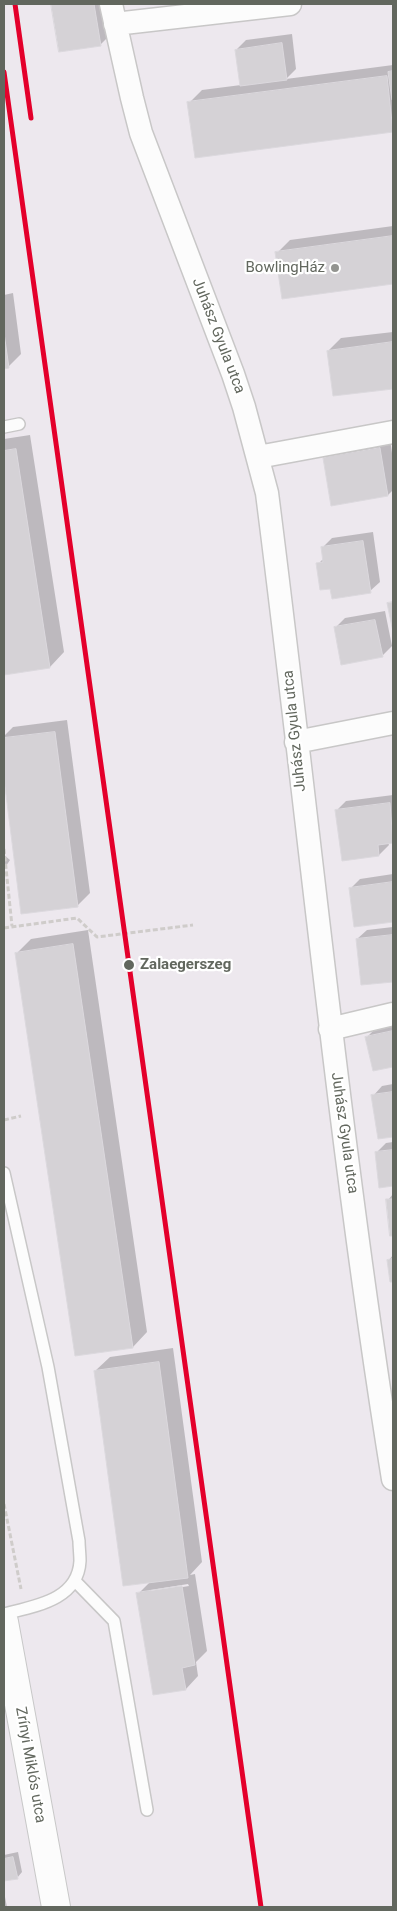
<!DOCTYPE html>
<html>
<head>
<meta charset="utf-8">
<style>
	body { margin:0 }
	#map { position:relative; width:397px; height:1911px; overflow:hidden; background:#ede8ee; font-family:Roboto,sans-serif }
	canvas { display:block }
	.frame { position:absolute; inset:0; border:5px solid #62675e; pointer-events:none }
</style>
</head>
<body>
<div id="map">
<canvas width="397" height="1911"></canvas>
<div class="frame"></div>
</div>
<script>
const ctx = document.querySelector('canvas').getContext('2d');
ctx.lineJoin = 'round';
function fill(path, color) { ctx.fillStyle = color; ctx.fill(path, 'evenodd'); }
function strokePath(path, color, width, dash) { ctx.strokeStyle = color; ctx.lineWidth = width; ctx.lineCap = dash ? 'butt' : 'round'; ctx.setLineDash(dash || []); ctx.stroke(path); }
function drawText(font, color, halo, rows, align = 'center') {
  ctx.font = font + ' Roboto,sans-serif'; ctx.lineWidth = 4.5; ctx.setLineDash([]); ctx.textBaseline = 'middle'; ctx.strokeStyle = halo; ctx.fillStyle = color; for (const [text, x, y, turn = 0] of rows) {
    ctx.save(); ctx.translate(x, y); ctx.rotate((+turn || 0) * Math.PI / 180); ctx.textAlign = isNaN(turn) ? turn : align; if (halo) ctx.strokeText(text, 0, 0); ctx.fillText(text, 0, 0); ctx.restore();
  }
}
const shadow = new Path2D(`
	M52,4H109L113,32L100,45L60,51Z
	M292,34L296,69L286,79L393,65V131L196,157L189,103L202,90L241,85L236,50L246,40Z
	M393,226V283L283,298L277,253L290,240Z
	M13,293L21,354L8,367H4V295Z
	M393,332V388L334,395L328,351L341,338Z
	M30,435L64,652L50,667L4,674V439Z
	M390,439L393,460V490L388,495L325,458L334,448Z
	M373,532L380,582L370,591L331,587L318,564L324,558L322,548L332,538Z
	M385,611L392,646L382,656L335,628L345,618Z
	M67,720L90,893L77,906L22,913L4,770V736L13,727Z
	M393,795V841L388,842L389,845L379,855L343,859L337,810L346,801Z
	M4,855L10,860L4,869Z
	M393,874V920L355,926L350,889L360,879Z
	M393,927V981L362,984L357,939L367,930Z
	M88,930L147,1332L133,1347L17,953L31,939Z
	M393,1024V1065L374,1070L367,1037L376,1028Z
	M393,1084V1136L379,1138L373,1096L382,1086Z
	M393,1142V1185L380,1187L376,1153L386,1143Z
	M393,1194V1235H392L388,1200Z
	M393,1255V1280L391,1281L389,1260Z
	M173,1348L202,1562L190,1575L195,1574L207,1651L196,1662L198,1676L186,1689L138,1594L150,1582L95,1371L110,1357ZM188,1584L189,1586L151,1592V1590Z
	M18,1852L22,1872L17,1878L4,1880V1855Z
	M4,1897H5L7,1907H4Z`);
const building = new Path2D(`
	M51,4H94L101,46L59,52Z
	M282,43L287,80L240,86L235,50Z
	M393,71V100H392L388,72Z
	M387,76L393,132L195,158L187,102Z
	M393,236V284L282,299L275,252Z
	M4,333L9,368L4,369Z
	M393,342V389L333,396L327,351Z
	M380,448L388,496L331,506L323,458Z
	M16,449L50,668L4,675V451Z
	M363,541L371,593L332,599L330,589L320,590L316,563L323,562L321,547Z
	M393,602V632L387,603Z
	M375,620L383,657L341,665L334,627Z
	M55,732L78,907L21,914L4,779V738Z
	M390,803L393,843L378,845L379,856L342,861L335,810Z
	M393,882V922L354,927L349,888Z
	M393,935V982L361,985L356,939Z
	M73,944L133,1348L75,1356L15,953Z
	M393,1031V1067L373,1071L365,1037Z
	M393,1092V1137L378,1139L371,1095Z
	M393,1150V1186L379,1188L375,1152Z
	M386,1199H393V1236H390Z
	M393,1259V1282H390L387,1260Z
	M159,1362L188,1578L123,1586L94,1371Z
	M182,1586L195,1665L182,1668L186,1690L153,1695L136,1593Z
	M13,1857L18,1879L4,1881V1859Z`);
const path = new Path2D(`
	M4,849L12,926
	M4,928L77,918L97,937L193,925
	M4,1120L21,1116
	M4,1504L21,1589`);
const lane = new Path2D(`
	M4,427L19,424
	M4,1173L48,1367L79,1541C79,1547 80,1554 80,1561C78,1600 35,1606 4,1614
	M75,1581L114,1621L147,1810`);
const street = new Path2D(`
	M111,4L132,98L141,133L233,374L244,407L267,493C309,822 340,1152 393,1479
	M115,24L290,4
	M258,457L393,432
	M296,742L393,723
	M330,1029L393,1014`);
const secondary = new Path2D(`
	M4,1622L56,1907`);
const rail1 = new Path2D(`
	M15,4L31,118
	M4,72L261,1907`);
const markers = [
	[335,268,5,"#939490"],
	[129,965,6,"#62675e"]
];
const poiNames = [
	["BowlingHáz",325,268]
];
const streetNames = [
	["Juhász Gyula utca",218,336,69],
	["Juhász Gyula utca",295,731,-96],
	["Juhász Gyula utca",344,1133,82],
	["Zrínyi Miklós utca",30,1765,80]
];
const stopNames = [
	["Zalaegerszeg",140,965]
];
fill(shadow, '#0003');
fill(building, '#d5d2d6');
strokePath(building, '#dbd8dd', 1);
strokePath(lane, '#c8c7c7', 14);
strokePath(street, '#c8c7c7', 25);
strokePath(secondary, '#c8c8c8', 30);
strokePath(path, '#cfccca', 3, [5, 2.5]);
strokePath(lane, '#fcfcfc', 11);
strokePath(street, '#fcfcfc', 22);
strokePath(secondary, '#fcfcfc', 28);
strokePath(rail1, '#e4002b', 5);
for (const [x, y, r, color] of markers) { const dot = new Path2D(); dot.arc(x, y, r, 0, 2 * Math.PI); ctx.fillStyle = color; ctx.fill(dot); strokePath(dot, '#fff', 2); }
drawText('15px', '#62675e', '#fff', poiNames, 'right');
drawText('15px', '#62675e', '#fff', streetNames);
drawText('bold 15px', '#62675e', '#fff', stopNames, 'left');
</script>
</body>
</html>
